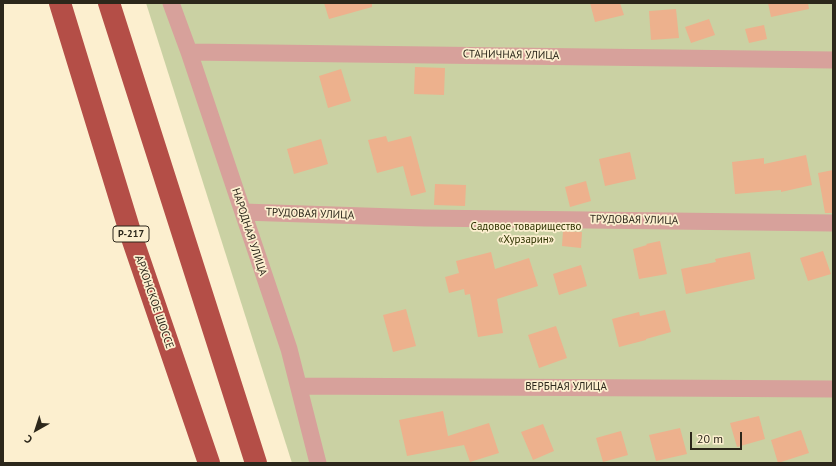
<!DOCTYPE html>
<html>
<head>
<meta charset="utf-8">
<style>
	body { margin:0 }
	#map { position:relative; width:836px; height:466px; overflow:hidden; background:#fcefcf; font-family:"PT Sans",sans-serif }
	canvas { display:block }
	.frame { position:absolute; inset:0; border:4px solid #2c271b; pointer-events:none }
	.north { position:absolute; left:16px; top:410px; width:40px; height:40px; -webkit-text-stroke:3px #fcefcf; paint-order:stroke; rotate:219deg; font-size:11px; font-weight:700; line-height:16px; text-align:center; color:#2c271b }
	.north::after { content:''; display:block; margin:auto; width:14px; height:18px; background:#2c271b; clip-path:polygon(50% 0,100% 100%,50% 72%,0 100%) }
	.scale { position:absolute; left:690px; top:432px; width:52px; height:18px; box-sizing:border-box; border:2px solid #2c271b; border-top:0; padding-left:5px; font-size:12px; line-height:14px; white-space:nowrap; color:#2c271b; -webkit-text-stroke:3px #fcefcf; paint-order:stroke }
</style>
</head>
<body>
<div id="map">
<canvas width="836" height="466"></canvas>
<div class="frame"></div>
<div class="north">С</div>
<div class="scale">20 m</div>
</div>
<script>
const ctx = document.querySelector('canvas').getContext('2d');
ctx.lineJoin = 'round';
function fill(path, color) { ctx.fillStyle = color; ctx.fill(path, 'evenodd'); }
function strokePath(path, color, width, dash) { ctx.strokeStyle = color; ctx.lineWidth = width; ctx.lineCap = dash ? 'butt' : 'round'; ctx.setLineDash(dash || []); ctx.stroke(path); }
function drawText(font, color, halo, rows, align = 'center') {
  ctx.font = font + ' "PT Sans",sans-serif'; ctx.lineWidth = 3.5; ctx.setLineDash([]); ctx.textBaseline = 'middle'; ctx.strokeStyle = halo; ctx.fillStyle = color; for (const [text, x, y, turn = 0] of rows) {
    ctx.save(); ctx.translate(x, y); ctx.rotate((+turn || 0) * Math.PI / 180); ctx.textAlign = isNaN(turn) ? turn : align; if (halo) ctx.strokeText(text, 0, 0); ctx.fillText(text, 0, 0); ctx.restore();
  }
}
const green = new Path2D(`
	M146,3H833V463H292Z`);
const building = new Path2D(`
	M324,3H372V7L329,19Z
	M590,3H620L624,15L595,22Z
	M768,3H808L809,9L771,17Z
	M676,9L679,38L651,40L649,11Z
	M709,19L715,35L691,43L685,27Z
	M764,25L767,39L749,43L745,29Z
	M415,67L445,68L444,95L414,94Z
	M341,69L351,101L328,108L319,76Z
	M386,136L388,142L411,136L426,192L411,196L403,166L377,173L368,140Z
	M321,139L328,164L294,174L287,149Z
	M630,152L636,179L605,186L599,159Z
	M806,155L812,185L781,192V190L735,194L732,162L764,158V164Z
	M833,170V213H825L818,173Z
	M586,181L591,201L570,207L565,187Z
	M435,184L466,185L465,206L434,205Z
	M563,231L582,232L581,248L562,246Z
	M660,241L667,274L639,279L633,249L647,245L646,244Z
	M823,251L831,274L808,281L800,258Z
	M491,252L495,269L529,258L538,286L497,299L503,333L478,337L470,294L465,295L464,289L449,293L445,277L459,273L456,261Z
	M750,252L755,279L686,294L681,269L716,262L715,259Z
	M581,265L587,286L559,295L553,274Z
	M406,309L416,346L393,352L383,315Z
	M665,310L671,332L646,339V340L619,347L612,319L639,312L640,316Z
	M556,326L567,358L539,368L528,335Z
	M443,411L448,436L489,423L499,453L470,462L464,445L407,456L399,420Z
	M759,416L765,439L737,447L730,423Z
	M543,424L554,451L533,460L521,432Z
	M680,428L687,454L656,461L649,435Z
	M801,430L809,453L778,463L771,440Z
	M621,431L628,455L603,462L596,438Z`);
const minor = new Path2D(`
	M171,3L189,52L289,349L318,463
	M189,52L833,60
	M243,212L425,218L833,223
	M299,386L833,389`);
const trunk = new Path2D(`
	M60,3L132,238L209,463
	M109,3L256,463`);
const shields = [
	[131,234,36]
];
const shieldNames = [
	["Р-217",131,234]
];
const streetNames = [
	["СТАНИЧНАЯ УЛИЦА",511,55,1],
	["ТРУДОВАЯ УЛИЦА",310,214,2],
	["ТРУДОВАЯ УЛИЦА",634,220,1],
	["НАРОДНАЯ УЛИЦА",249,232,72],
	["АРХОНСКОЕ ШОССЕ",154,302,71],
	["ВЕРБНАЯ УЛИЦА",566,387]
];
const parkNames = [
	["Садовое товарищество",526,227],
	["«Хурзарин»",526,240]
];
fill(green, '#cad1a3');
fill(building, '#edb18d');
strokePath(minor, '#d7a19b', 17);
strokePath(trunk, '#b44e47', 22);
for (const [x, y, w] of shields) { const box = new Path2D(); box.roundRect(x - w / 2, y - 8, w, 16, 3); ctx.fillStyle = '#fcefcf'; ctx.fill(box); strokePath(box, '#2c271b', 1); }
drawText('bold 10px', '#2c271b', null, shieldNames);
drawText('11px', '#2c271b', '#fcefcf', streetNames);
drawText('11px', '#2f3300', '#fcefcf', parkNames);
</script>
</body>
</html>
